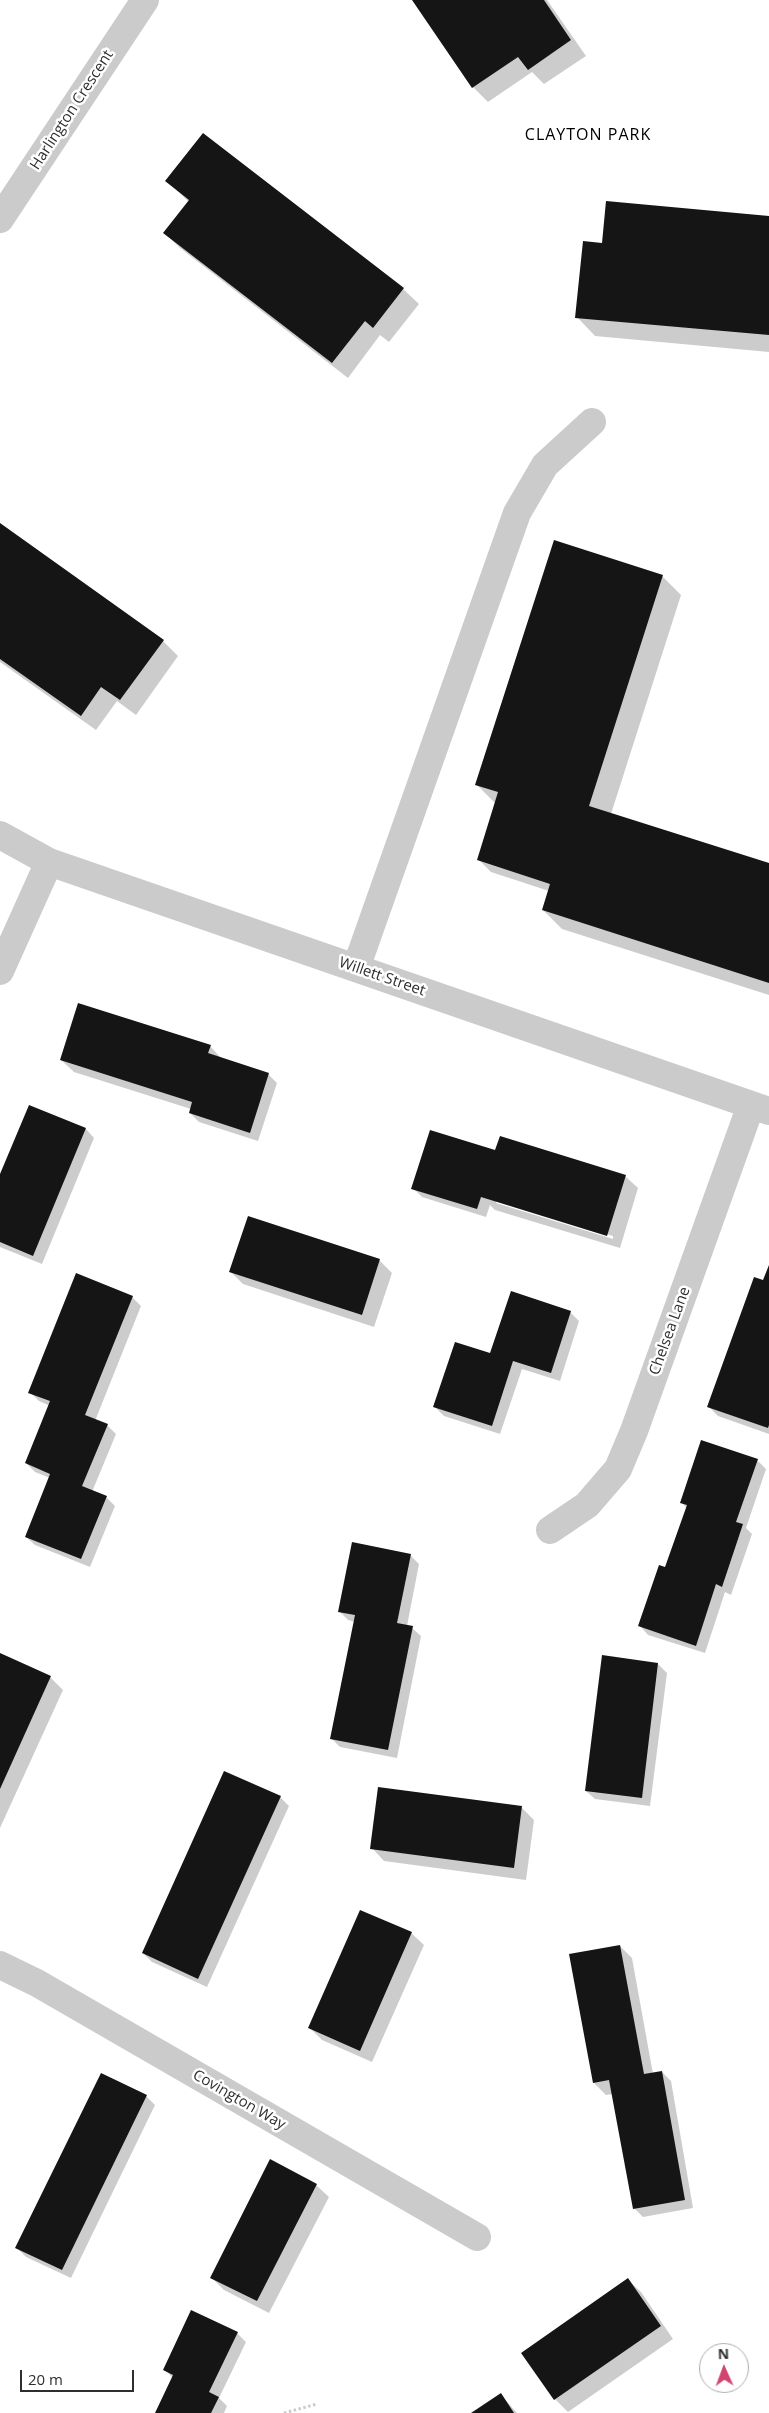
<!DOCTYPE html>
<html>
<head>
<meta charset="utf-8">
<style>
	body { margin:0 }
	#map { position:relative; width:769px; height:2413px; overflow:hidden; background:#fff; font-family:"Open Sans",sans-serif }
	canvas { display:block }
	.north { position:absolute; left:699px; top:2343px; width:50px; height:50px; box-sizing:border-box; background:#fff; border:1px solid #ababab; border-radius:50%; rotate:358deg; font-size:14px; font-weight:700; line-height:20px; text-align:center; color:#2e2e2e }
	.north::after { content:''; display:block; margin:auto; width:18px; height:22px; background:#d14570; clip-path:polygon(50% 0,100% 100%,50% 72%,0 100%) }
	.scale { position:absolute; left:20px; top:2370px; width:114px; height:22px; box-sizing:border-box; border:2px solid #2e2e2e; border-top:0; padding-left:6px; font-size:15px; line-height:18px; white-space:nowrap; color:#2e2e2e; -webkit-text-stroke:4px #fff; paint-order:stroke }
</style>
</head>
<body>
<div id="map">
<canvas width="769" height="2413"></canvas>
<div class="north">N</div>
<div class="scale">20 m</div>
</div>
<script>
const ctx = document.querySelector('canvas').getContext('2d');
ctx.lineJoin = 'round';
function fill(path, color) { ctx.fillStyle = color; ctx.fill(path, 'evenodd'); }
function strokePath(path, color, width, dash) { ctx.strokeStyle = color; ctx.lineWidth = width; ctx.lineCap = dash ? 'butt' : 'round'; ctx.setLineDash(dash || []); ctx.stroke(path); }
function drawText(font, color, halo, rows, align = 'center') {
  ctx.font = font + ' "Open Sans",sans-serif'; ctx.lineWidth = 5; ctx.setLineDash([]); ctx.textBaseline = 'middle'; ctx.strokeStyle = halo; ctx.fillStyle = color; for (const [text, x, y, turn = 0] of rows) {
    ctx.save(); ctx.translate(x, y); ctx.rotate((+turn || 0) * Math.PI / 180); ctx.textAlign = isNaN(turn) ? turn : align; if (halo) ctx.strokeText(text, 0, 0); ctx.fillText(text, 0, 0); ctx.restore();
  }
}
const shadow = new Path2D(`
	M413,0H547L586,56L544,84L532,72L488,102L473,87Z
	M203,135L403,289L419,304L389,342L380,335L348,378L180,248L165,233L189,202L167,181Z
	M769,217V352L595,336L577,317L603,244Z
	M0,524L163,641L178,656L136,715L117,701L96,730L0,662Z
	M662,576L681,595L611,814L769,865V995L562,929L543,910L549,891L491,872L478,859L496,804L476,784Z
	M210,1046L222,1059L268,1074L277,1083L258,1141L199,1122L190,1113L191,1109L74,1072L61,1060Z
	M30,1107L86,1129L94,1138L42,1264L0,1247V1178Z
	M625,1176L638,1188L620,1248L495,1210L490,1205L486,1217L422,1197L413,1188ZM496,1201L613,1236V1239L496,1203Z
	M248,1218L380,1261L392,1273L374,1327L243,1284L231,1272Z
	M769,1268V1434L718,1416L709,1407Z
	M132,1297L141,1306L95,1421L107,1425L116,1434L92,1492L106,1497L115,1506L90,1567L35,1545L26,1537L50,1478L35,1472L26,1463L50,1406L39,1401L30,1392Z
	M570,1312L579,1321L560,1381L522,1369L500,1434L444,1416L435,1407L491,1355Z
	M757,1460L766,1469L746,1528L752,1534L731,1595L725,1592L705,1653L648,1635L640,1626L666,1569L687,1508L682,1503Z
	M410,1555L419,1564L407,1626L412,1628L421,1636L397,1758L340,1747L331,1738L355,1622L348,1620L340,1612Z
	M0,1654L50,1677L63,1690L0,1828Z
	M658,1664L667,1673L650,1806L595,1799L586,1791Z
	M280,1797L289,1806L207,1987L152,1962L143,1953Z
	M522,1808L534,1820L526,1880L384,1861L372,1848Z
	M411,1933L424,1945L372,2062L322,2040L310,2028Z
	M620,1946L632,1958L653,2074L662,2072L671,2081L693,2208L643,2217L634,2208L613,2094L606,2095L594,2083Z
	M146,2096L155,2105L71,2278L26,2257L17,2248Z
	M316,2185L329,2197L269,2313L224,2290L212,2278Z
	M628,2280L641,2292L673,2339L568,2412L555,2399Z
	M237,2333L246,2342L219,2398L227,2406L224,2413H156L173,2378L164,2369Z
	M501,2395L517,2413H473Z`);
const building = new Path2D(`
	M412,0H544L571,40L528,70L518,57L472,88Z
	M203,133L404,288L373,328L365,321L332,363L163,233L189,200L165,181Z
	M606,201L769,216V335L575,318L583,241L602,243Z
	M0,523L164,640L120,700L101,687L81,716L0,659Z
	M554,540L663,575L589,806L769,863V983L542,910L550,884L477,860L498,792L475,785Z
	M78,1003L211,1045L208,1053L269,1073L250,1133L189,1113L192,1102L60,1060Z
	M29,1105L86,1128L33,1256L0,1242V1174Z
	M430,1130L495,1150L500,1136L626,1175L607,1236L481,1197L477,1209L411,1189Z
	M248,1216L380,1259L362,1315L229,1272Z
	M769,1265V1425L768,1428L707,1407L754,1277L763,1280Z
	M76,1273L133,1296L85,1415L108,1424L82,1486L107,1496L81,1559L25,1537L50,1474L25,1463L50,1401L28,1393Z
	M511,1291L571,1311L551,1373L513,1361L492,1426L433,1407L455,1342L490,1353Z
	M701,1440L758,1459L736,1522L743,1524L722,1587L716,1584L696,1646L638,1626L659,1565L665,1567L687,1505L680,1503Z
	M352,1542L411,1554L397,1623L413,1626L388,1750L330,1739L355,1615L338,1612Z
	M0,1653L51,1676L0,1789Z
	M602,1655L658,1663L642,1798L585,1791Z
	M224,1771L281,1796L198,1979L142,1953Z
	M378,1787L522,1806L514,1868L370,1849Z
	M360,1910L412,1932L360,2051L308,2028Z
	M620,1945L644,2074L662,2071L685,2200L633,2209L609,2080L593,2083L569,1954Z
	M101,2073L147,2095L62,2270L15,2248Z
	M270,2159L317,2184L257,2301L210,2278Z
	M628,2278L661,2326L554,2400L521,2353Z
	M191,2310L238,2332L209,2392L219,2397L211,2413H155L173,2375L163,2370Z
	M501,2393L514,2413H471Z`);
const path = new Path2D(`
	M284,2413L317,2404`);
const minor = new Path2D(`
	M0,219L145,0
	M0,835L49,862L769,1111
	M356,968L517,513L545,465L592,422
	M0,971L49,862
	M550,1530L587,1505L618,1469L634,1431L751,1105
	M0,1965L37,1983L477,2237`);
const streetNames = [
	["Harlington Crescent",72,110,-57],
	["Willett Street",382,977,19],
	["Chelsea Lane",670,1331,-70],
	["Covington Way",239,2100,30]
];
const neighbourhoodNames = [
	["CLAYTON PARK",588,135]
];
fill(shadow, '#0003');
fill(building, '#151515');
strokePath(path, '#cbcbcb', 3, [2.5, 2.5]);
strokePath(minor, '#cbcbcb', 28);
drawText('15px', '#2e2e2e', '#fff', streetNames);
ctx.letterSpacing = '1px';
drawText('16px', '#000', '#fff', neighbourhoodNames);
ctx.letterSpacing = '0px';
</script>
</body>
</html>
